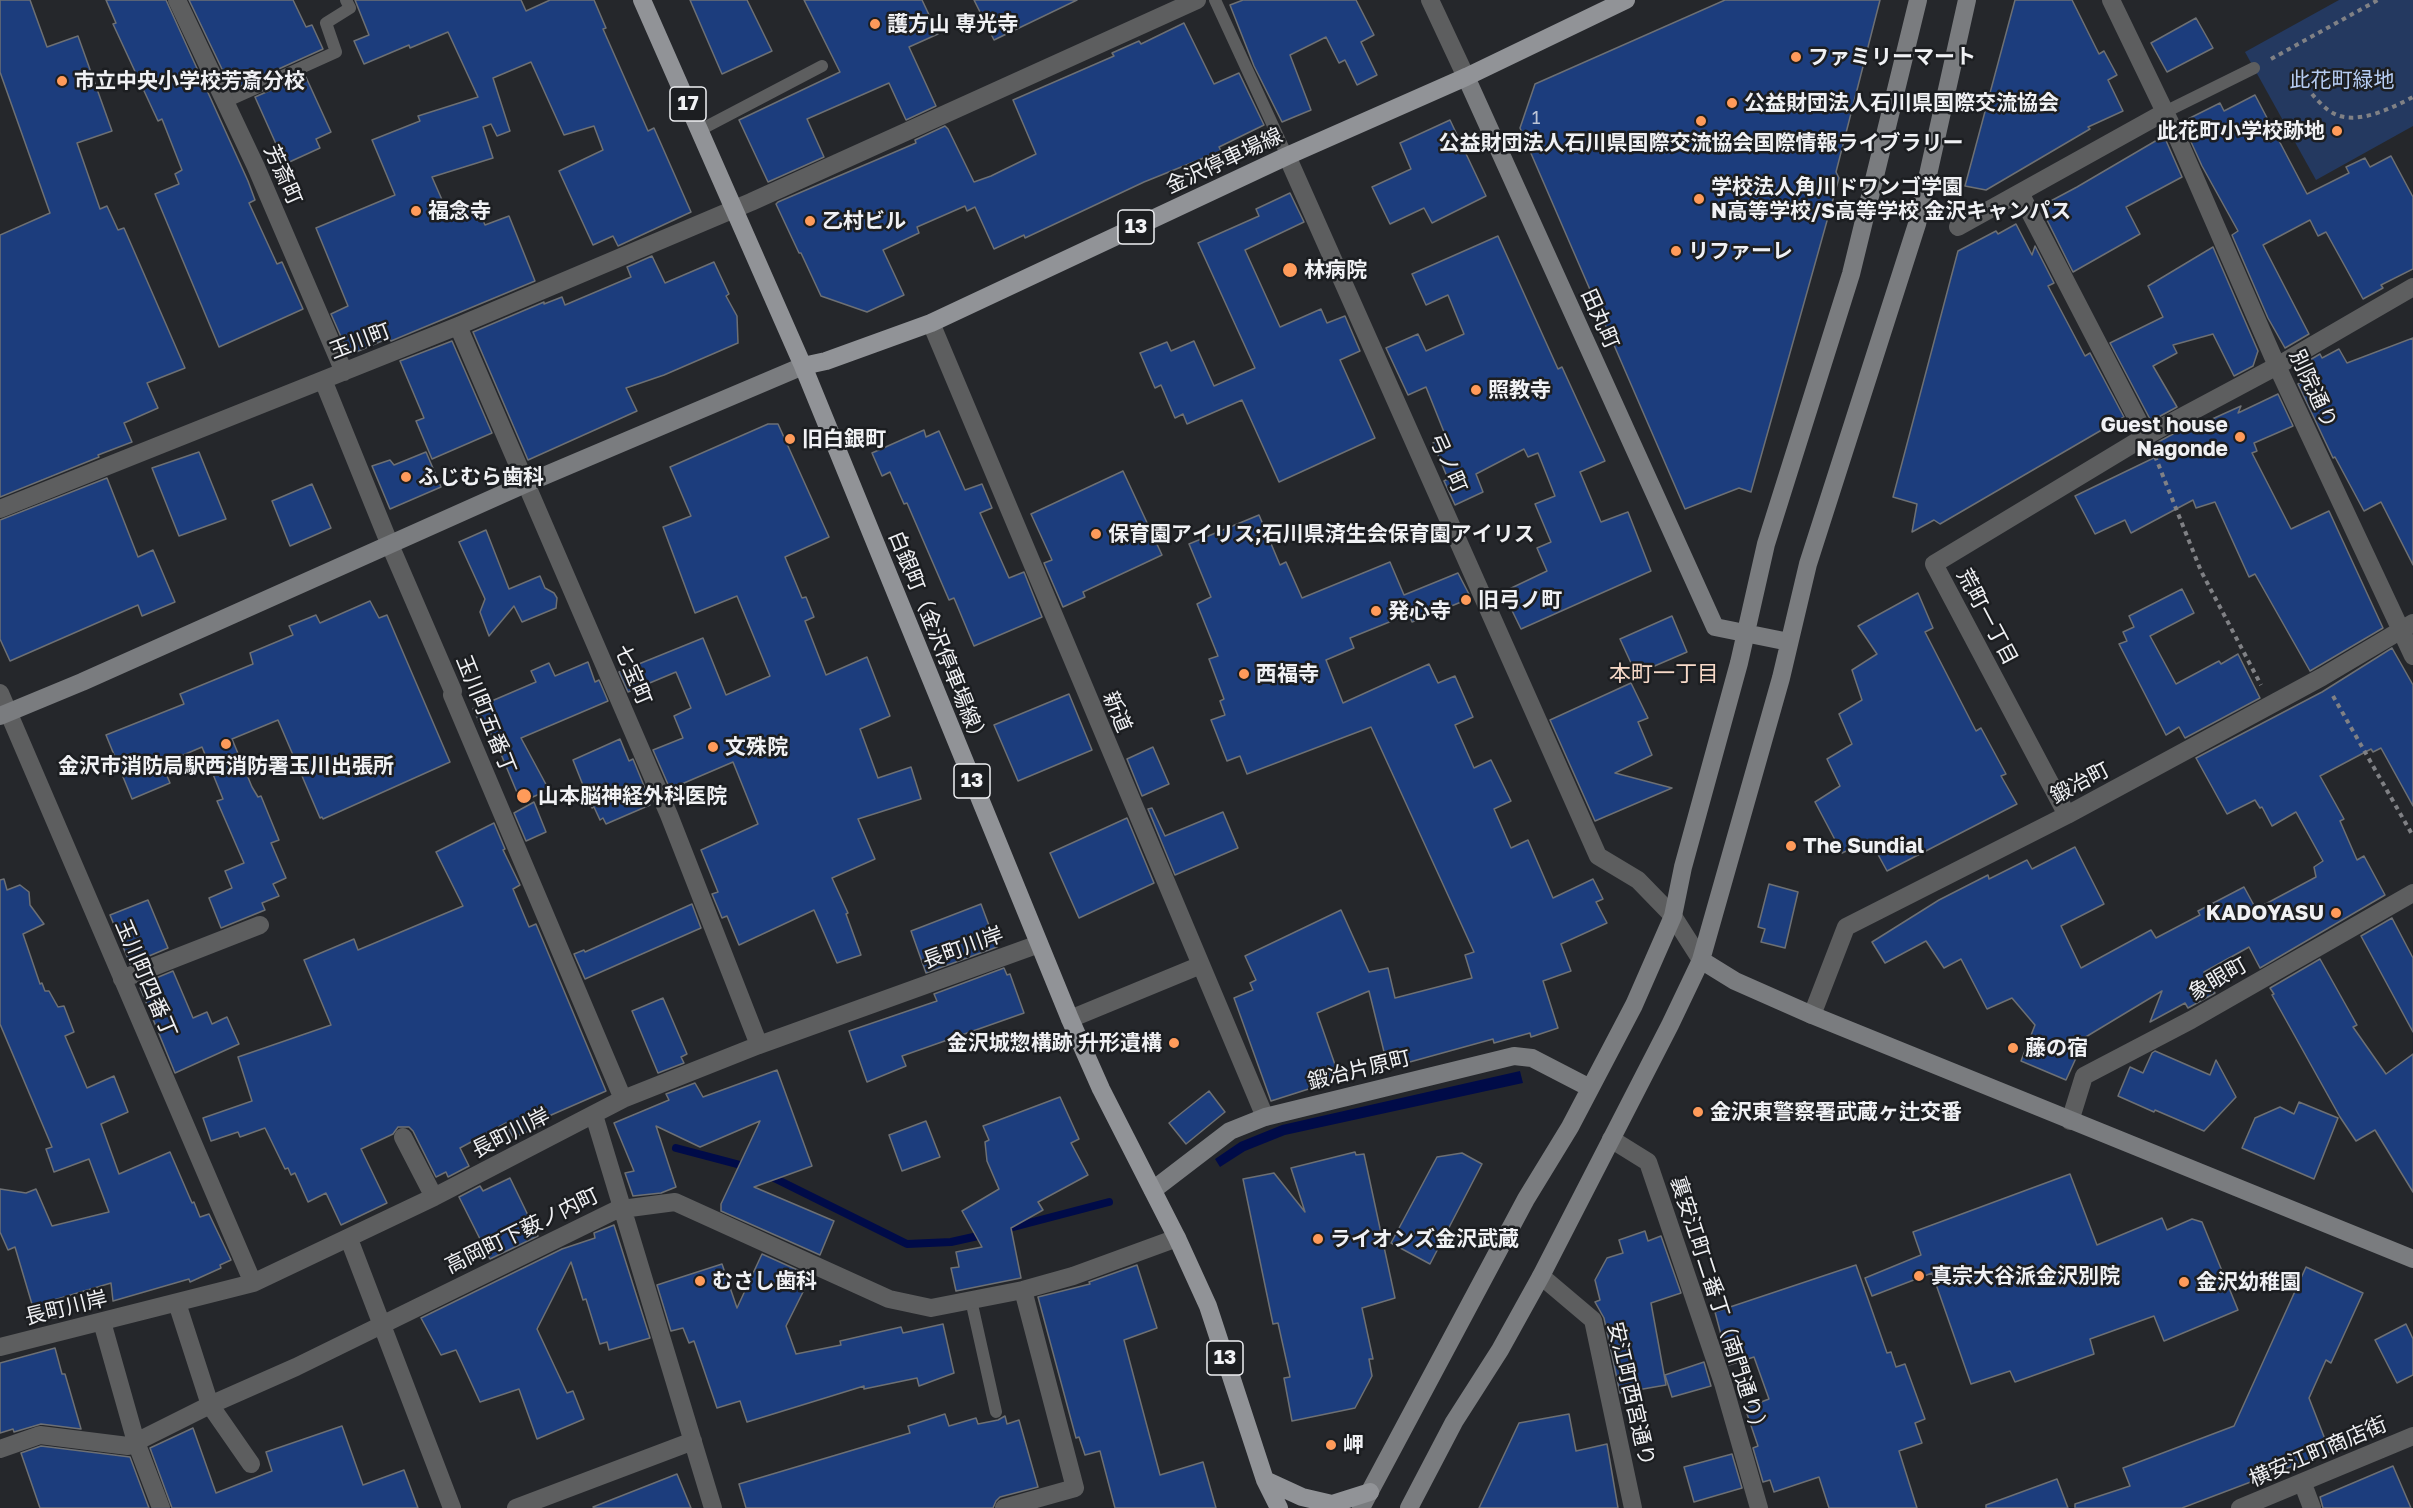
<!DOCTYPE html>
<html>
<head>
<meta charset="utf-8">
<style>
	body { margin:0 }
	canvas { display:block; background:#25272b }
</style>
</head>
<body>
<canvas width="2413" height="1508"></canvas>
<script>
const ctx = document.querySelector('canvas').getContext('2d');
ctx.lineJoin = 'round';
function fill(path, color) { ctx.fillStyle = color; ctx.fill(path, 'evenodd'); }
function strokePath(path, color, width, dash) { ctx.strokeStyle = color; ctx.lineWidth = width; ctx.lineCap = dash ? 'butt' : 'round'; ctx.setLineDash(dash || []); ctx.stroke(path); }
function drawText(font, color, halo, rows, align = 'center') {
  ctx.font = font + ' "Golos Text","Noto Sans JP",sans-serif'; ctx.lineWidth = 5; ctx.setLineDash([]); ctx.textBaseline = 'middle'; ctx.strokeStyle = halo; ctx.fillStyle = color; for (const [text, x, y, turn = 0] of rows) {
    ctx.save(); ctx.translate(x, y); ctx.rotate((+turn || 0) * Math.PI / 180); ctx.textAlign = isNaN(turn) ? turn : align; if (halo) ctx.strokeText(text, 0, 0); ctx.fillText(text, 0, 0); ctx.restore();
  }
}
const green = new Path2D(`
	M2339,0H2413V126L2316,180L2245,52Z`);
const water = new Path2D(`
	M1520,1071L1523,1083L1285,1135L1245,1151L1220,1167L1215,1159L1240,1142L1282,1125Z`);
const stream = new Path2D(`
	M676,1148L748,1167
	M768,1175L907,1244L951,1242L987,1234
	M1002,1230L1109,1202`);
const building = new Path2D(`
	M0,0H30L47,47L78,36L112,131L77,143L100,209L107,206L118,230L124,228L185,368L147,383L158,408L124,423L132,442L98,455L99,457L0,497V235L50,213L0,72Z
	M106,0H166L248,181L255,200L249,203L277,264L282,262L303,309L219,347L155,194L179,184L175,174L182,170L162,119L158,121L113,24L116,23Z
	M189,0H293L306,27L312,25L323,49L232,90Z
	M355,0H521L526,11L550,0H594L606,28L603,29L648,131L654,128L691,212L618,246L613,236L593,245L559,171L603,150L594,126L564,135L531,62L493,78L510,131L497,136L491,124L483,127L493,158L432,177L450,218L477,206L485,225L509,216L535,281L391,341L389,338L349,355L331,314L348,306L316,228L395,195L372,140L420,121L418,116L478,97L448,32L410,48L409,45L364,64L354,41L369,35Z
	M690,0H747L772,51L722,74Z
	M804,0H922L938,34L909,47L936,106L906,120L889,83L807,119L824,157L768,182L739,120L840,72Z
	M974,0H1077L994,40Z
	M1243,0H1356L1374,35L1361,42L1377,75L1357,85L1345,60L1339,63L1326,37L1290,55L1311,110L1282,122L1254,66L1230,5Z
	M1725,0H1880L1836,172L1839,178L1751,492L1739,488L1685,509L1520,128L1535,84Z
	M2015,0H2072L2099,54L2104,51L2117,75L2108,80L2123,111L2088,127L2090,129L1986,190L1965,186Z
	M2196,18L2213,48L2167,72L2151,43Z
	M1184,23L1214,84L1239,73L1264,125L1219,147L1221,151L1144,182L1025,238L1024,235L994,249L975,207L967,211L965,206L917,227L919,233L883,250L904,295L867,312L821,296L801,253H799L776,204L778,202L916,143L915,140L945,126L948,129L974,182L991,176L1036,154L1013,100L1114,56L1112,53L1139,41L1141,44Z
	M305,75L331,132L316,139L320,148L285,164L255,97Z
	M2255,95L2307,194L2349,173L2346,167L2365,158L2370,167L2391,156L2413,197V269L2381,285L2383,288L2363,299L2326,232L2318,236L2310,220L2263,245L2309,334L2285,348L2268,318L2232,235L2238,231L2202,166L2182,122L2220,103L2224,111Z
	M1450,120L1486,196L1432,223L1424,208L1390,224L1372,187L1411,169L1400,143Z
	M2164,136L2182,177L2126,207L2140,234L2073,272L2044,214L2047,203L2077,187Z
	M1290,193L1304,222L1245,250L1280,327L1321,309L1327,323L1345,316L1360,351L1340,360L1375,438L1279,482L1242,400L1187,424L1183,414L1175,418L1161,385L1155,388L1140,353L1167,342L1171,351L1194,341L1214,386L1255,368L1198,243L1259,216L1256,209Z
	M2016,224L2032,255L2035,246L2054,283L2048,286L2085,356L2090,353L2124,417L1940,524L1934,520L1912,532L1917,504L1893,497L1958,251L1996,231L1998,234Z
	M1498,236L1558,369L1562,367L1605,461L1580,472L1601,522L1628,512L1651,571L1521,629L1503,592L1547,571L1537,548L1551,542L1535,504L1555,496L1538,453L1528,457L1524,449L1476,474L1483,492L1455,505L1444,481L1448,479L1433,443L1446,437L1426,387L1408,395L1386,348L1418,334L1426,351L1464,334L1448,295L1426,305L1412,274Z
	M2213,247L2258,351L2253,366L2234,376L2213,334L2173,345L2177,353L2153,366L2177,407L2151,421L2110,343L2163,317L2148,286Z
	M652,256L665,283L714,262L729,294L726,296L737,316L738,343L664,375L626,388L637,411L528,460L473,332L544,302V304L562,297L565,305L631,277L627,267Z
	M2413,338V565L2381,502L2364,511L2335,457L2333,458L2298,384L2303,381L2296,368L2320,354L2322,358L2339,349L2347,363Z
	M452,341L492,433L432,459L416,421L424,418L400,361Z
	M2278,394L2293,426L2254,443L2257,451L2252,453L2291,529L2329,511L2383,628L2310,671L2255,574L2249,577L2215,502L2196,508L2193,500L2131,533L2125,520L2095,534L2075,496L2164,453L2158,442L2188,426L2190,429L2241,406L2238,413Z
	M768,424H778L829,537L785,557L802,598L806,597L814,617L805,621L826,675L867,657L890,716L860,729L878,778L911,767L921,799L858,819L875,859L832,878L848,913L846,914L861,955L837,963L814,910L739,945L727,916L722,918L712,894L718,892L701,850L758,824L733,762L670,789L653,750L683,738L674,716L691,708L676,672L628,692L619,672L703,638L726,695L770,676L737,596L695,613L663,527L691,516L670,467Z
	M924,430L926,437L939,431L965,490L982,484L992,508L980,513L1009,578L1024,572L1042,617L974,646L954,598L949,600L907,503L904,504L890,472L882,476L872,453Z
	M199,452L226,519L179,536L152,468Z
	M426,452L441,487L390,509L372,466L390,460L394,465Z
	M1123,471L1162,555L1083,592L1085,597L1063,607L1044,563L1052,560L1031,514Z
	M107,478L138,557L153,550L175,602L142,616L138,605L10,661L0,639V520Z
	M312,484L331,528L290,546L272,501Z
	M1259,515L1280,565L1286,562L1302,598L1390,562L1404,595L1458,573L1471,598L1412,622L1409,614L1350,638L1354,648L1326,660L1343,703L1429,664L1438,683L1455,676L1473,717L1455,725L1474,768L1491,760L1511,801L1494,809L1511,848L1528,840L1553,898L1593,879L1603,899L1596,902L1607,923L1561,944L1571,971L1543,981L1558,1028L1531,1037L1530,1033L1494,1043L1493,1039L1388,1068L1369,991L1317,1013L1340,1079L1271,1101L1234,998L1253,990L1250,983L1256,980L1245,956L1341,910L1369,972L1388,968L1395,998L1472,978L1465,955L1474,952L1371,727L1247,774L1240,756L1227,761L1211,720L1225,715L1220,701L1224,699L1209,659L1218,656L1197,604L1211,597L1189,544Z
	M486,530L509,589L540,576L545,588L554,593L557,598L556,608L522,622L514,606L489,636L480,612L485,599L459,542Z
	M2182,589L2194,613L2150,636L2176,684L2219,661L2221,664L2238,654L2260,698L2185,738L2179,727L2166,735L2119,644L2127,641L2123,632L2134,627L2129,616Z
	M1918,593L1933,628L1925,632L1976,731L1981,728L2006,774L2001,776L2017,804L1887,871L1870,840L1842,853L1815,802L1840,786L1827,759L1852,744L1839,714L1862,700L1852,670L1877,654L1858,626Z
	M370,601L379,618L387,615L450,762L323,819L322,817L320,818L278,720L232,739L252,787L258,797L261,796L279,840L271,843L286,878L273,884L279,896L262,903L265,910L221,928L209,898L232,888L225,871L244,863L217,801L223,799L202,747L162,764L170,783L132,799L106,735L184,704L180,694L253,664L250,653L293,635L289,626L316,615L320,623Z
	M1672,616L1687,652L1636,674L1620,639Z
	M2392,648L2413,685V806L2381,748L2373,752L2371,749L2320,776L2344,819L2340,821L2357,860L2364,856L2385,895L2260,968L2249,947L2204,972L2215,993L2188,1008L2185,1003L2150,1022L2162,991L2074,1044L2081,1047L2066,1080L2021,1061L2035,1025L2012,998L1987,1009L1961,959L1944,968L1926,941L1885,963L1872,942L1939,900L1988,875L1989,879L2027,860L2032,869L2075,847L2104,904L2061,926L2081,968L2151,930L2156,938L2200,915L2198,911L2244,887L2256,909L2316,877L2314,867L2323,861L2296,812L2272,826L2262,807L2260,808L2255,800L2227,814L2196,758L2322,692Z
	M588,662L595,682L599,680L608,701L521,738L549,790L521,802L498,747L496,748L490,732L485,734L473,709L536,682L531,671L549,663L555,676Z
	M1631,683L1648,718L1638,722L1652,755L1615,773L1672,788L1595,821L1550,720Z
	M1069,694L1092,750L1018,781L994,725Z
	M620,739L629,761L633,759L649,798L647,799L650,805L606,824L603,818L600,820L594,807L592,808L573,760Z
	M1153,747L1169,784L1142,796L1127,759Z
	M534,802L546,832L526,841L514,813Z
	M1152,808L1165,836L1223,812L1238,848L1175,875L1148,809Z
	M1127,818L1154,883L1079,918L1050,853Z
	M494,823L505,849L503,850L520,885L513,889L529,927L536,924L606,1091L542,1119L545,1124L513,1138L506,1123L460,1148L469,1166L448,1177L446,1172L436,1177L413,1131L409,1127H398L393,1134L361,1149L387,1203L341,1225L326,1193L308,1202L295,1173L291,1175L288,1168L285,1169L265,1128L240,1137L238,1132L211,1141L203,1118L252,1101L238,1057L331,1025L304,960L354,939L358,950L463,906L436,852Z
	M4,879L7,890L20,885L29,892L30,905L44,924L23,934L40,984L42,983L45,991H49L58,1007L64,1006L74,1032L65,1036L87,1088L114,1076L128,1112L101,1124L119,1174L170,1152L192,1203L194,1202L200,1217L209,1214L231,1260L220,1265L221,1268L190,1282L189,1279L113,1301L111,1283L54,1300L60,1317L37,1321L15,1247L8,1250L0,1232V1189L26,1193L36,1189L52,1226L109,1212L89,1159L54,1172L46,1149L52,1147L0,1024V880Z
	M1769,884L1798,892L1785,948L1761,942L1765,929L1758,927Z
	M148,900L168,948L130,964L110,915Z
	M692,904L701,928L585,979L574,954L584,950L585,952Z
	M981,904L997,947L926,973L911,931Z
	M2392,918L2413,958V1032L2361,936Z
	M2320,959L2357,1025L2353,1027L2386,1074L2413,1054V1192L2375,1130L2356,1141L2340,1117L2272,995L2274,994L2270,988Z
	M1004,968L1007,975L1010,974L1024,1013L902,1056L906,1066L867,1082L849,1031L937,1001L934,994Z
	M173,971L193,1018L207,1012L212,1024L227,1017L239,1044L175,1073L139,985Z
	M663,998L687,1054L681,1057L684,1063L658,1073L632,1011Z
	M2155,1051L2210,1075L2216,1060L2236,1097L2204,1131L2155,1110L2154,1112L2118,1096L2130,1067L2143,1073L2152,1053Z
	M777,1070L812,1166L754,1187L834,1221L820,1255L721,1211V1204L760,1121L700,1147L656,1126L676,1187L661,1193L633,1196L625,1173L634,1171L614,1123L669,1100L666,1094L695,1083L703,1097Z
	M1209,1091L1225,1112L1186,1144L1169,1123Z
	M1060,1097L1079,1139L1071,1143L1088,1175L1038,1202L1043,1210L1011,1228L1021,1278L956,1291L951,1268L959,1267L956,1252L982,1247L962,1211L999,1189L987,1161L985,1142L989,1140L983,1126Z
	M2299,1102L2338,1118L2314,1179L2242,1148L2255,1118L2280,1107L2294,1114Z
	M926,1121L940,1157L902,1171L889,1135Z
	M1355,1152L1356,1155L1364,1154L1395,1298L1362,1308L1373,1359H1369L1372,1376L1355,1408L1292,1421L1284,1378L1290,1377L1278,1323L1273,1324L1243,1179L1274,1173L1305,1212L1291,1168Z
	M1462,1153L1482,1164L1430,1264L1391,1243L1437,1157Z
	M2070,1174L2097,1245L2162,1218L2167,1230L2192,1219L2202,1222L2238,1310L2164,1341L2154,1316L2090,1339L2094,1354L2015,1382L2010,1371L1971,1384L1932,1273L1872,1296L1865,1278L1921,1255L1913,1232Z
	M510,1178L538,1236L490,1259L459,1197L480,1186L483,1191Z
	M614,1225L650,1338L609,1350L607,1342L600,1344L586,1299L583,1300L571,1262L537,1329L567,1393L573,1391L584,1419L537,1439L519,1389L480,1402L456,1350L441,1355L421,1318L562,1249L595,1238L594,1233Z
	M1645,1231L1648,1241L1661,1236L1681,1293L1651,1303L1666,1385L1620,1393L1604,1318L1595,1302L1600,1300L1595,1280L1607,1258L1623,1253L1619,1240Z
	M762,1254L811,1276L786,1326L796,1354L841,1345L840,1341L901,1327L903,1333L943,1324L954,1373L919,1386L917,1378L864,1389V1386L747,1422L740,1401L717,1408L694,1341L689,1343L683,1328L671,1331L657,1285L722,1264L737,1308Z
	M1137,1265L1157,1328L1124,1340L1160,1475L1203,1462L1216,1508H1115L1100,1451L1085,1455L1079,1437L1076,1438L1038,1297L1090,1284L1089,1282Z
	M1856,1265L1887,1353L1891,1352L1896,1367L1905,1364L1925,1419L1915,1423L1922,1443L1899,1451L1917,1508H1829L1819,1477L1774,1492L1770,1480L1763,1482L1753,1448L1758,1446L1745,1408L1769,1399L1754,1357L1729,1365L1715,1312Z
	M2306,1267L2363,1293L2331,1363L2326,1360L2309,1398L2330,1452L2182,1508H2075V1504L2130,1486L2123,1468L2234,1426Z
	M2406,1324L2413,1339V1375L2397,1383L2375,1340Z
	M55,1348L62,1374H65L81,1429L41,1424L14,1432L13,1429L0,1433V1363Z
	M1704,1362L1711,1386L1672,1397L1665,1375Z
	M945,1414L949,1426L976,1418L978,1424L998,1420L1005,1416L1007,1424L1019,1420L1038,1487L1000,1497L996,1501L993,1508H746L739,1484L910,1433L908,1426Z
	M1569,1414L1576,1451L1607,1444L1618,1508H1479L1519,1423Z
	M342,1426L363,1485L404,1470L418,1508H172L150,1448L193,1428L216,1493L272,1471L266,1452Z
	M41,1446L130,1457L149,1508H40L21,1453Z
	M1732,1454L1742,1488L1694,1502L1684,1467Z
	M2393,1466L2411,1508H2323L2320,1497Z
	M677,1474L691,1508H594L593,1507Z
	M2057,1479L2068,1508H1986V1505Z`);
const path = new Path2D(`
	M2271,59L2378,0
	M2312,94C2319,102 2327,111 2337,115C2360,124 2392,108 2413,97
	M2155,456L2201,571L2261,685
	M2333,696L2413,836`);
const lane = new Path2D(`
	M1215,0L1287,156
	M225,102L336,52L326,23L350,8L346,0
	M2165,112L2254,68
	M700,130L822,66
	M971,1300L996,1412`);
const street = new Path2D(`
	M177,0L256,167L344,372
	M1430,0L1466,77
	M2111,0L2178,139L2277,366L2413,656
	M1287,156L1598,856L1638,880L1673,916L1701,960
	M2020,193L2146,436
	M1958,227L2165,112
	M931,323L1265,1117
	M458,326L669,815L759,1045
	M323,380L390,545L453,691L452,695L623,1099
	M0,509L458,326L751,202L1197,0
	M0,693L253,1283
	M2067,815L1934,564L2146,436L2277,366L2413,287
	M122,979L260,925
	M1812,1015L1846,927L2067,815L2322,677L2413,623
	M1070,1019L1201,965
	M594,1115L713,1508
	M2070,1121L2084,1076L2191,1020L2413,893
	M403,1137L434,1197
	M1611,1139L1648,1162L1723,1383L1759,1508
	M349,1239L452,1508
	M1541,1276L1593,1320L1633,1508
	M177,1303L210,1405L251,1464
	M102,1322L136,1442L161,1508
	M0,1347L253,1283L434,1197L623,1099L759,1045L1039,944
	M0,1449L40,1435L128,1446L210,1405L296,1367L614,1211L622,1209L675,1202L889,1299L931,1308L1023,1290L1073,1276L1177,1238
	M2303,1484L2312,1508
	M516,1508L693,1441
	M1004,1508L1075,1488L1023,1290
	M2240,1508L2413,1436`);
const secondary = new Path2D(`
	M1466,77L1715,627L1789,642
	M0,716L82,682L525,484L803,366
	M1701,960L1735,981L1812,1015L2413,1259
	M1153,1190L1230,1131L1265,1117L1514,1056L1532,1058L1590,1088
	M1361,1508L1526,1199L1570,1127L1634,1005L1673,916L1683,867L1739,663L1766,544L1851,274L1918,0
	M1409,1508L1454,1422L1500,1350L1541,1276L1670,1025L1701,960L1781,678L1808,564L1917,224L1967,0`);
const primary = new Path2D(`
	M642,0L803,366L1070,1019L1101,1089L1177,1238L1208,1306L1265,1480L1279,1508
	M803,366L826,361L931,323L1287,156L1466,77L1626,0
	M1265,1480L1302,1497L1332,1504L1370,1492`);
const markers = [
	[875,24,6,"#ff9b5a"],
	[1796,57,6,"#ff9b5a"],
	[62,81,6,"#ff9b5a"],
	[1732,103,6,"#ff9b5a"],
	[1701,121,6,"#ff9b5a"],
	[2337,131,6,"#ff9b5a"],
	[1699,199,6,"#ff9b5a"],
	[416,211,6,"#ff9b5a"],
	[810,221,6,"#ff9b5a"],
	[1676,251,6,"#ff9b5a"],
	[1290,270,8,"#ff9b5a"],
	[1476,390,6,"#ff9b5a"],
	[2240,437,6,"#ff9b5a"],
	[790,439,6,"#ff9b5a"],
	[406,477,6,"#ff9b5a"],
	[1096,534,6,"#ff9b5a"],
	[1466,600,6,"#ff9b5a"],
	[1376,611,6,"#ff9b5a"],
	[1244,674,6,"#ff9b5a"],
	[226,744,6,"#ff9b5a"],
	[713,747,6,"#ff9b5a"],
	[524,796,8,"#ff9b5a"],
	[1791,846,6,"#ff9b5a"],
	[2336,913,6,"#ff9b5a"],
	[1174,1043,6,"#ff9b5a"],
	[2013,1048,6,"#ff9b5a"],
	[1698,1112,6,"#ff9b5a"],
	[1318,1239,6,"#ff9b5a"],
	[1919,1276,6,"#ff9b5a"],
	[700,1281,6,"#ff9b5a"],
	[2184,1282,6,"#ff9b5a"],
	[1331,1445,6,"#ff9b5a"]
];
const numberNames = [
	["1",1536,118]
];
const shields = [
	[688,104,36],
	[1136,227,36],
	[972,781,36],
	[1225,1358,36]
];
const shieldNames = [
	["17",688,104],
	["13",1136,227],
	["13",972,781],
	["13",1225,1358]
];
const poiNames = [
	["護方山 専光寺",887,24],
	["ファミリーマート",1808,57],
	["市立中央小学校芳斎分校",74,81],
	["公益財団法人石川県国際交流協会",1744,103],
	["此花町小学校跡地",2325,131,"right"],
	["公益財団法人石川県国際交流協会国際情報ライブラリー",1701,143,"center"],
	["学校法人角川ドワンゴ学園",1711,187],
	["N高等学校/S高等学校 金沢キャンパス",1711,211],
	["福念寺",428,211],
	["乙村ビル",822,221],
	["リファーレ",1688,251],
	["林病院",1304,270],
	["照教寺",1488,390],
	["Guest house",2228,425,"right"],
	["Nagonde",2228,449,"right"],
	["旧白銀町",802,439],
	["ふじむら歯科",418,477],
	["保育園アイリス;石川県済生会保育園アイリス",1108,534],
	["旧弓ノ町",1478,600],
	["発心寺",1388,611],
	["西福寺",1256,674],
	["文殊院",725,747],
	["金沢市消防局駅西消防署玉川出張所",226,766,"center"],
	["山本脳神経外科医院",538,796],
	["The Sundial",1803,846],
	["KADOYASU",2324,913,"right"],
	["金沢城惣構跡 升形遺構",1162,1043,"right"],
	["藤の宿",2025,1048],
	["金沢東警察署武蔵ヶ辻交番",1710,1112],
	["ライオンズ金沢武蔵",1330,1239],
	["真宗大谷派金沢別院",1931,1276],
	["むさし歯科",712,1281],
	["金沢幼稚園",2196,1282],
	["岬",1343,1445]
];
const parkNames = [
	["此花町緑地",2342,80]
];
const streetNames = [
	["金沢停車場線",1224,161,-25],
	["芳斎町",283,175,66],
	["田丸町",1600,319,66],
	["玉川町",360,341,-21],
	["別院通り",2313,389,65],
	["弓ノ町",1448,463,66],
	["荒町一丁目",1987,617,62],
	["白銀町（金沢停車場線）",938,639,68],
	["七宝町",633,675,67],
	["新道",1117,712,67],
	["玉川町五番丁",486,715,68],
	["鍛冶町",2080,783,-28],
	["長町川岸",963,948,-20],
	["玉川町四番丁",146,979,67],
	["象眼町",2218,979,-30],
	["鍛冶片原町",1359,1070,-14],
	["長町川岸",511,1133,-27],
	["高岡町下薮ノ内町",522,1231,-26],
	["裏安江町二番丁（南門通り）",1719,1307,72],
	["長町川岸",66,1308,-14],
	["安江町西宮通り",1631,1394,77],
	["横安江町商店街",2318,1452,-23]
];
const neighbourhoodNames = [
	["本町一丁目",1664,674]
];
fill(green, '#243960');
fill(water, '#000b48');
strokePath(stream, '#000b48', 8);
fill(building, '#1c3d7d');
strokePath(building, '#6d7074', 1.5);
strokePath(path, '#808185', 4, [4.5, 4.5]);
strokePath(lane, '#5d5e5f', 12);
strokePath(street, '#5d5e5f', 18);
strokePath(secondary, '#7a7c7f', 18);
strokePath(primary, '#919397', 18);
for (const [x, y, r, color] of markers) { const dot = new Path2D(); dot.arc(x, y, r, 0, 2 * Math.PI); ctx.fillStyle = color; ctx.fill(dot); strokePath(dot, '#1c1e21', 2); }
drawText('18px', '#bbc4d6', null, numberNames);
for (const [x, y, w] of shields) { const box = new Path2D(); box.roundRect(x - w / 2, y - 17, w, 34, 4.5); ctx.fillStyle = '#1c1e21'; ctx.fill(box); strokePath(box, '#f0f1f4', 1.5); }
drawText('bold 20px', '#f0f1f4', null, shieldNames);
drawText('bold 21px', '#f0f1f4', '#1c1e21', poiNames, 'left');
drawText('21px', '#b7cdf3', '#1c1e21', parkNames);
drawText('21px', '#f0f1f4', '#1c1e21', streetNames);
drawText('22px', '#f7d9c8', '#1c1e21', neighbourhoodNames);
</script>
</body>
</html>
